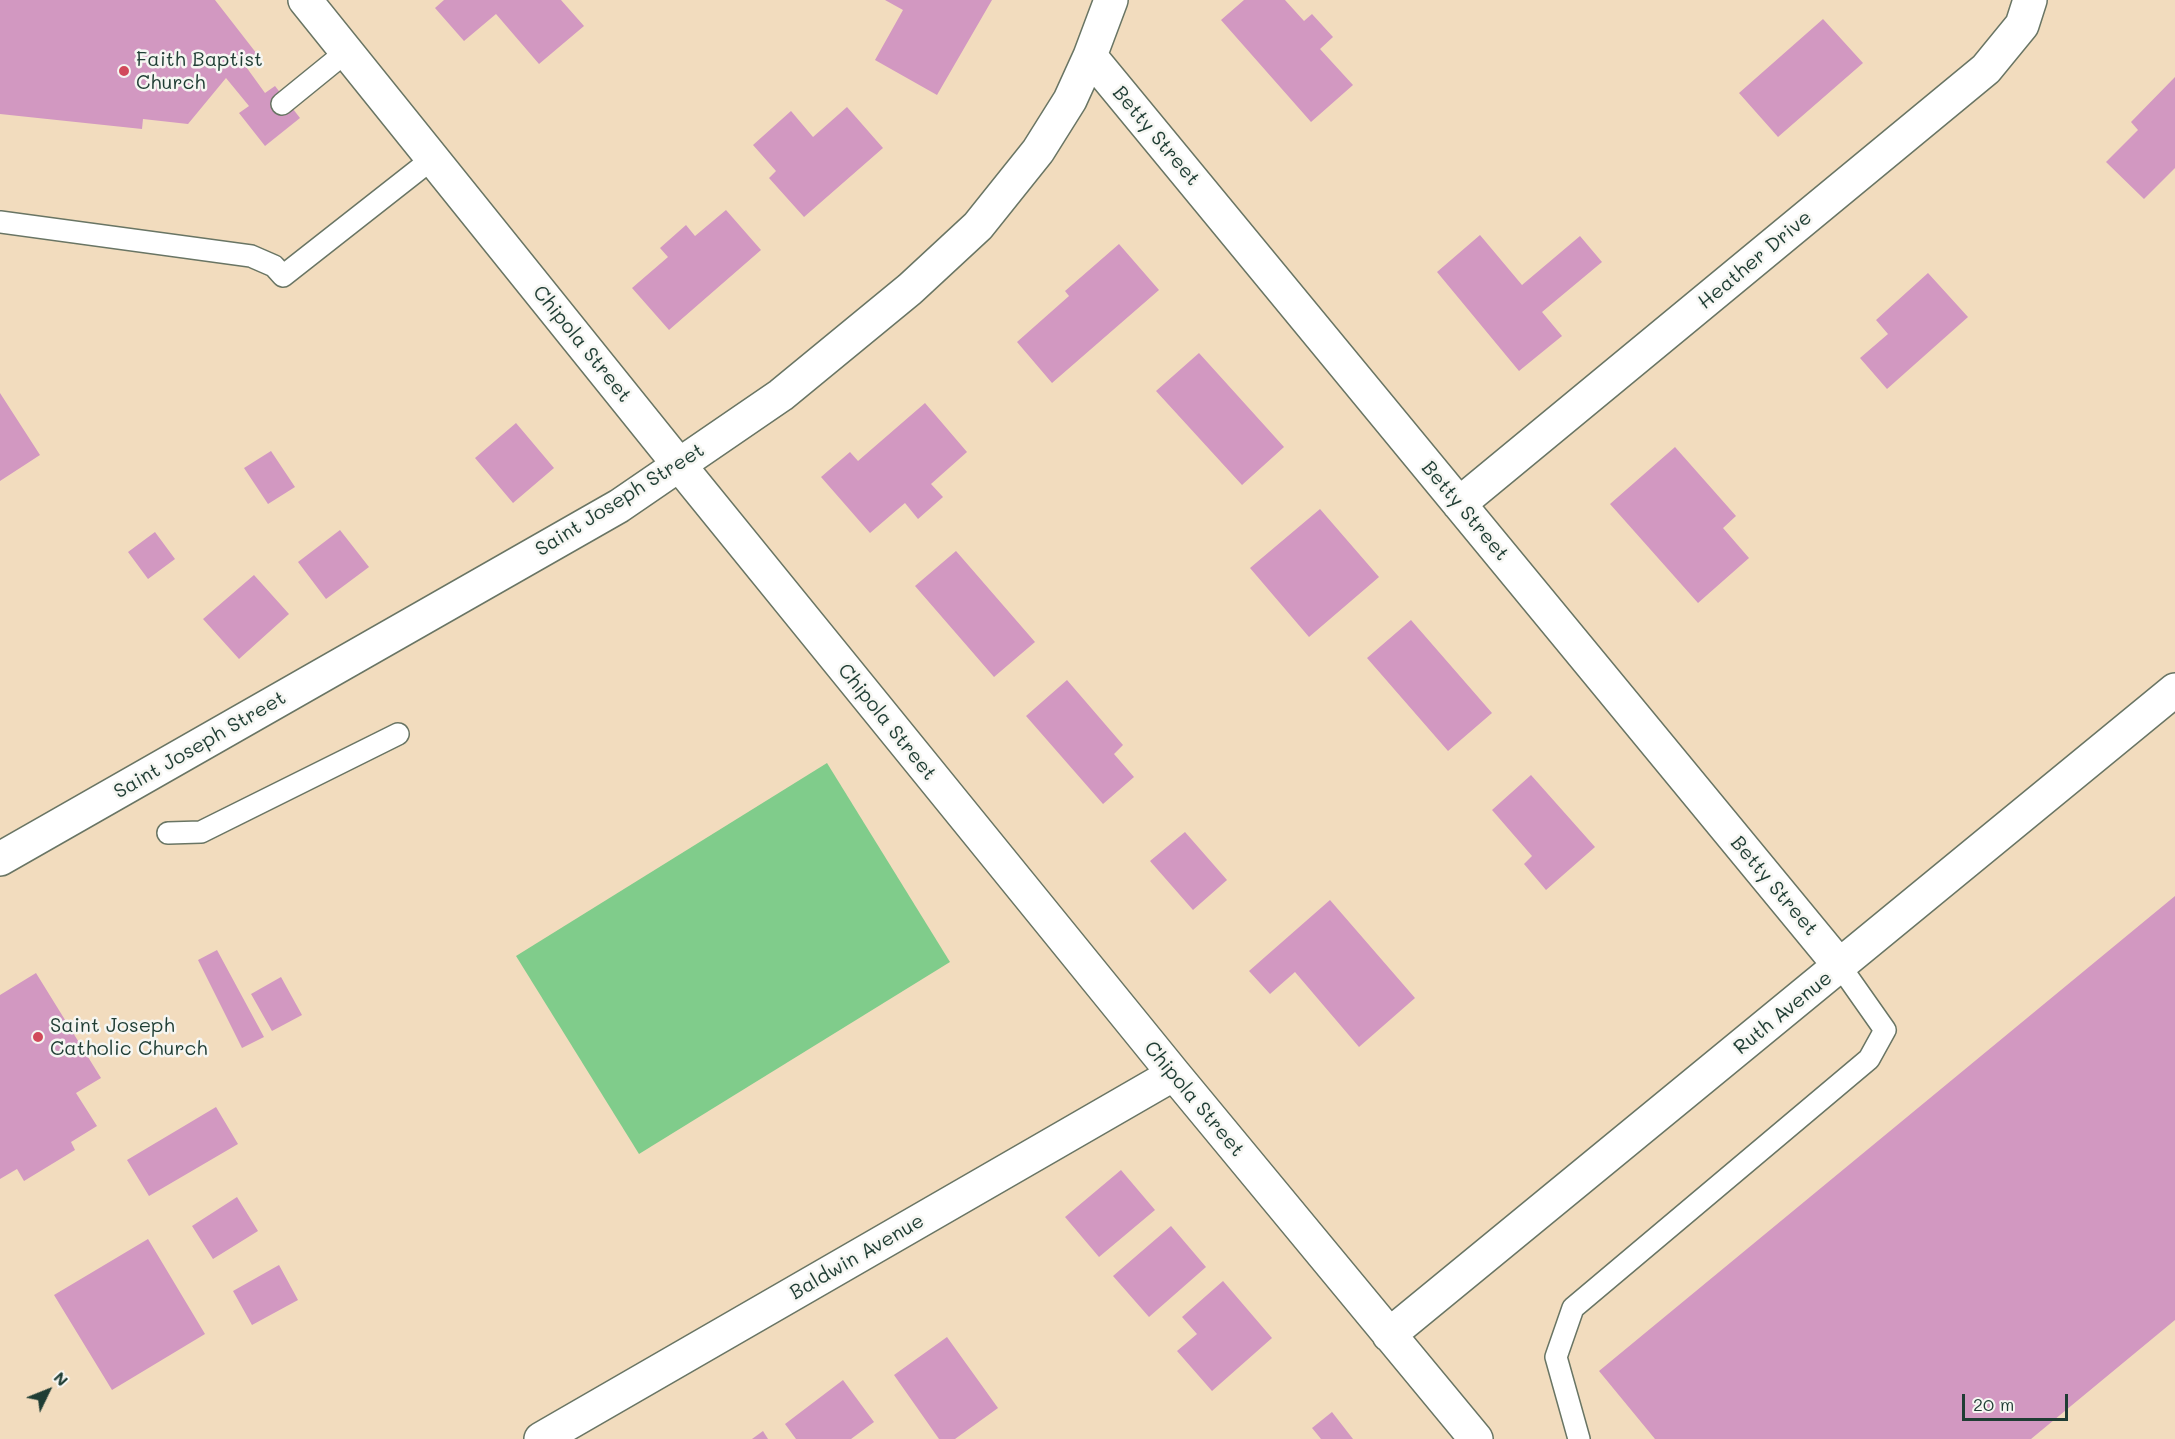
<!DOCTYPE html>
<html>
<head>
<meta charset="utf-8">
<style>
	body { margin:0 }
	#map { position:relative; width:2175px; height:1439px; overflow:hidden; background:#f2dcbe; font-family:Mali,sans-serif }
	canvas { display:block }
	.north { position:absolute; left:18px; top:1361px; width:60px; height:60px; -webkit-text-stroke:4px #f6f6f2; paint-order:stroke; rotate:47deg; font-size:16px; font-weight:700; line-height:24px; text-align:center; color:#1f3d34 }
	.north::after { content:''; display:block; margin:auto; width:21px; height:27px; background:#1f3d34; clip-path:polygon(50% 0,100% 100%,50% 72%,0 100%) }
	.scale { position:absolute; left:1962px; top:1394px; width:106px; height:27px; box-sizing:border-box; border:3px solid #1f3d34; border-top:0; padding-left:8px; font-size:18px; line-height:21px; white-space:nowrap; color:#1f3d34; -webkit-text-stroke:4px #f6f6f2; paint-order:stroke }
</style>
</head>
<body>
<div id="map">
<canvas width="2175" height="1439"></canvas>
<div class="north">N</div>
<div class="scale">20 m</div>
</div>
<script>
const ctx = document.querySelector('canvas').getContext('2d');
ctx.lineJoin = 'round';
function fill(path, color) { ctx.fillStyle = color; ctx.fill(path, 'evenodd'); }
function strokePath(path, color, width, dash) { ctx.strokeStyle = color; ctx.lineWidth = width; ctx.lineCap = dash ? 'butt' : 'round'; ctx.setLineDash(dash || []); ctx.stroke(path); }
function drawText(font, color, halo, rows, align = 'center') {
  ctx.font = font + ' Mali,sans-serif'; ctx.lineWidth = 5; ctx.setLineDash([]); ctx.textBaseline = 'middle'; ctx.strokeStyle = halo; ctx.fillStyle = color; for (const [text, x, y, turn = 0] of rows) {
    ctx.save(); ctx.translate(x, y); ctx.rotate((+turn || 0) * Math.PI / 180); ctx.textAlign = isNaN(turn) ? turn : align; if (halo) ctx.strokeText(text, 0, 0); ctx.fillText(text, 0, 0); ctx.restore();
  }
}
const green = new Path2D(`
	M827,763L950,962L639,1154L516,956Z`);
const building = new Path2D(`
	M0,0H215L257,54L244,64L265,93L275,86L300,118L265,146L239,113L249,106L226,78L188,124L143,119L142,129L0,114Z
	M444,0H561L584,26L539,64L496,14L464,41L435,8Z
	M885,0H992L937,95L875,60L903,10Z
	M1244,0H1285L1304,21L1312,14L1333,37L1320,49L1353,85L1311,122L1221,20Z
	M1823,19L1863,63L1778,137L1739,93Z
	M2175,77V168L2144,199L2106,162L2138,130L2131,122Z
	M847,107L883,148L804,217L769,178L776,171L753,145L791,111L813,137Z
	M726,210L761,250L669,330L632,288L668,257L660,248L686,225L695,236Z
	M1480,235L1522,285L1580,236L1602,262L1542,312L1562,336L1519,371L1437,272Z
	M1119,244L1159,290L1052,383L1017,342L1069,296L1065,291Z
	M1928,273L1968,317L1887,389L1860,358L1888,334L1876,320Z
	M1199,353L1284,447L1242,485L1156,391Z
	M0,393L40,455L0,481Z
	M925,403L967,452L931,484L943,497L918,519L905,503L870,533L821,477L850,452L858,461Z
	M516,423L554,468L513,503L475,458Z
	M1675,447L1736,516L1723,528L1749,558L1698,603L1610,504Z
	M271,451L295,487L268,504L244,468Z
	M1320,509L1379,577L1309,637L1250,568Z
	M340,530L369,567L326,599L298,562Z
	M155,532L175,559L148,579L128,552Z
	M956,551L1035,642L994,677L915,586Z
	M254,575L289,614L239,659L203,619Z
	M1411,620L1492,713L1448,751L1367,658Z
	M1067,680L1123,745L1114,754L1134,777L1103,804L1026,716Z
	M1531,775L1595,847L1546,890L1524,864L1532,856L1492,810Z
	M1185,832L1227,880L1193,910L1150,861Z
	M2175,896V1320L2031,1439H1655L1599,1371Z
	M1330,900L1415,998L1359,1047L1295,972L1270,994L1249,971Z
	M217,950L264,1037L242,1048L198,960Z
	M36,973L101,1078L76,1093L97,1126L71,1142L75,1150L24,1181L17,1169L0,1179V995Z
	M281,977L302,1015L272,1031L251,994Z
	M216,1107L238,1144L149,1196L127,1160Z
	M1121,1170L1155,1210L1099,1257L1065,1217Z
	M237,1197L258,1231L213,1259L192,1226Z
	M1171,1226L1206,1267L1149,1317L1113,1276Z
	M148,1239L205,1334L112,1390L54,1295Z
	M279,1265L298,1300L252,1325L233,1291Z
	M1223,1281L1272,1338L1212,1391L1177,1351L1197,1334L1182,1317Z
	M947,1337L998,1408L955,1439H939L894,1375Z
	M843,1380L874,1422L851,1439H796L785,1424Z
	M1332,1412L1353,1439H1321L1312,1428Z
	M763,1431L768,1439H752Z`);
const lane = new Path2D(`
	M282,104L346,52
	M0,222L251,256L274,266L283,276L432,159
	M168,833L201,832L398,734
	M1579,1439L1556,1357L1573,1308L1869,1059L1885,1030L1840,966`);
const street = new Path2D(`
	M305,0L680,466L1174,1074L1476,1439
	M1090,56L1840,966
	M1459,504L1986,69L2022,25L2030,0
	M0,859L619,506L781,395L910,289L978,226L1038,151L1070,100L1090,56L1111,0
	M1389,1335L2175,690
	M541,1439L1174,1074`);
const markers = [
	[124,71,6,"#d1495b"],
	[38,1037,6,"#d1495b"]
];
const poiNames = [
	["Faith Baptist",136,60],
	["Church",136,83],
	["Saint Joseph",50,1026],
	["Catholic Church",50,1049]
];
const streetNames = [
	["Betty Street",1156,136,50],
	["Heather Drive",1755,260,-40],
	["Chipola Street",582,344,51],
	["Saint Joseph Street",620,500,-32],
	["Betty Street",1465,511,50],
	["Chipola Street",887,722,51],
	["Saint Joseph Street",200,745,-30],
	["Betty Street",1774,886,50],
	["Ruth Avenue",1783,1013,-39],
	["Chipola Street",1194,1099,50],
	["Baldwin Avenue",857,1257,-30]
];
fill(green, '#80cc8b');
fill(building, '#d298c1');
strokePath(lane, '#697564', 24);
strokePath(street, '#697564', 36);
strokePath(lane, '#fff', 21);
strokePath(street, '#fff', 33);
for (const [x, y, r, color] of markers) { const dot = new Path2D(); dot.arc(x, y, r, 0, 2 * Math.PI); ctx.fillStyle = color; ctx.fill(dot); strokePath(dot, '#f6f6f2', 2); }
drawText('20px', '#1f3d34', '#f6f6f2', poiNames, 'left');
drawText('20px', '#1f3d34', '#f6f6f2', streetNames);
</script>
</body>
</html>
